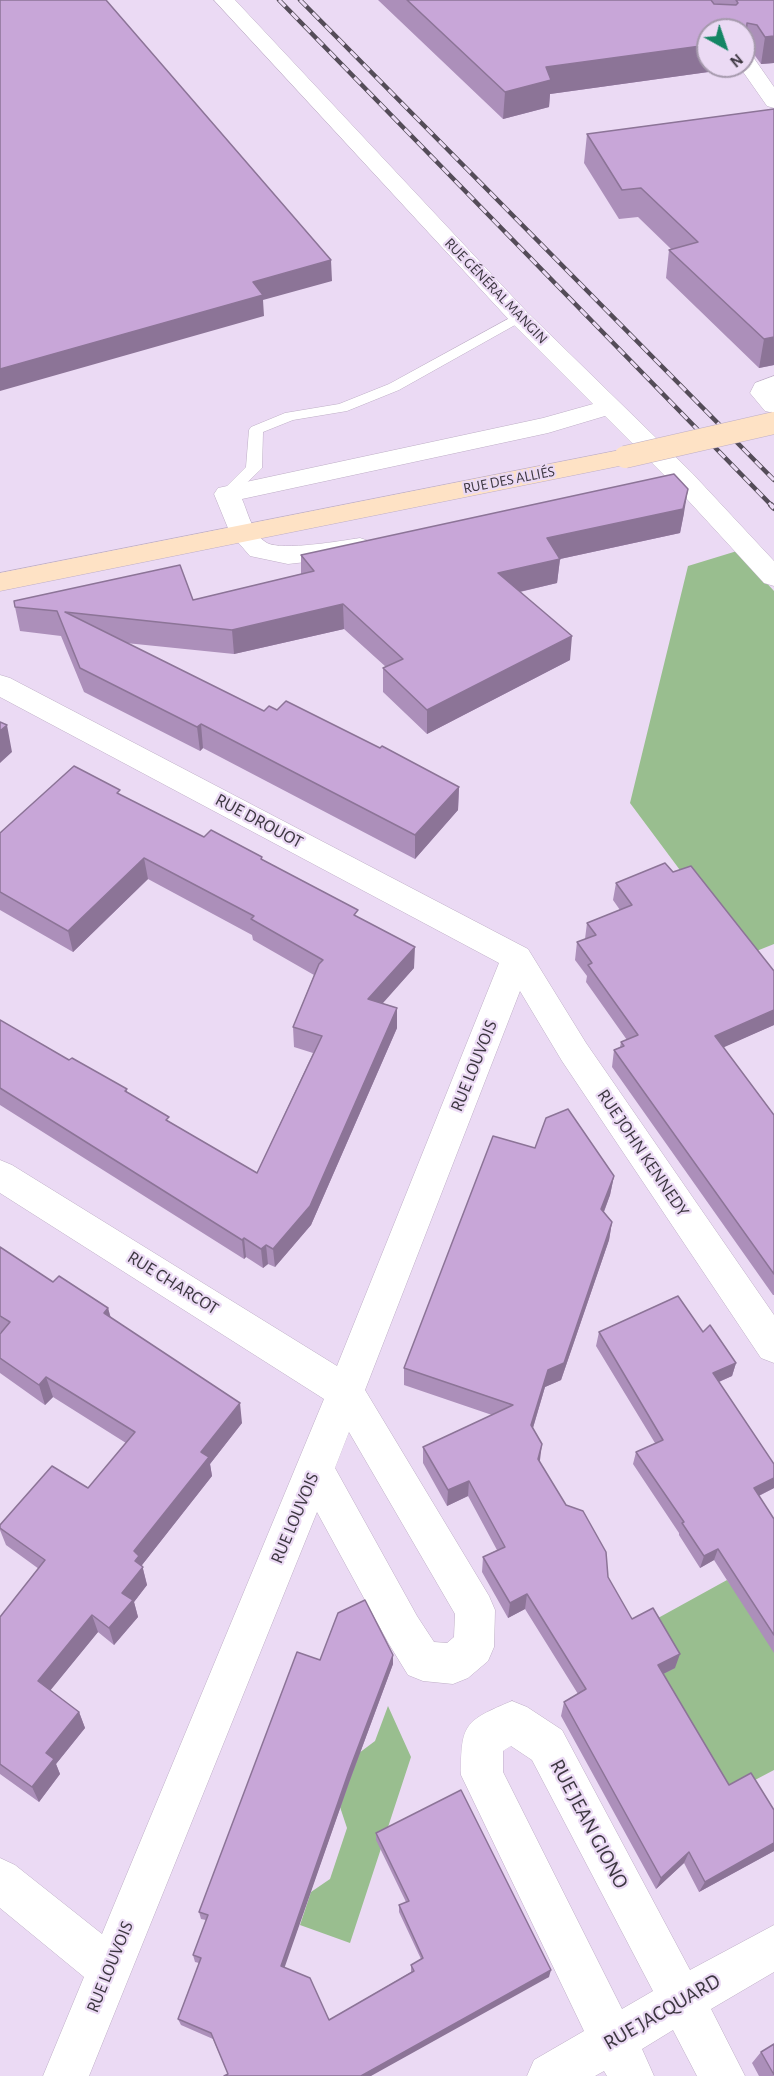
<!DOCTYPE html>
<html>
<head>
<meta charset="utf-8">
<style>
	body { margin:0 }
	#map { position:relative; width:774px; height:2076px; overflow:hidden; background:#ebdaf4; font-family:"Alegreya Sans",sans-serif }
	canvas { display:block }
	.north { position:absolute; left:696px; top:18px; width:60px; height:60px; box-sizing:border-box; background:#ebdaf4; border:2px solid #a599ac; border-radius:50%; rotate:140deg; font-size:16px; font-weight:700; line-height:24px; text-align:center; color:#3d3741 }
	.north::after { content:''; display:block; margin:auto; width:21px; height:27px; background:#148564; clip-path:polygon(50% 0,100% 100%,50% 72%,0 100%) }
</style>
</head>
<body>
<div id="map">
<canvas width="774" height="2076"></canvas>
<div class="north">N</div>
</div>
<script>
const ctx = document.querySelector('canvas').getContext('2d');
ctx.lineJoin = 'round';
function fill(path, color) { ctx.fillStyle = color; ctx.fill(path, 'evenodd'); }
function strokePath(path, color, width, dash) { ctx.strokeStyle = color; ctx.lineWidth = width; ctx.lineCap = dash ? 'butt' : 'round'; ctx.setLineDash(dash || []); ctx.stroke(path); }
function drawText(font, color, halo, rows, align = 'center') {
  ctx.font = font + ' "Alegreya Sans",sans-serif'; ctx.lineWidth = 4.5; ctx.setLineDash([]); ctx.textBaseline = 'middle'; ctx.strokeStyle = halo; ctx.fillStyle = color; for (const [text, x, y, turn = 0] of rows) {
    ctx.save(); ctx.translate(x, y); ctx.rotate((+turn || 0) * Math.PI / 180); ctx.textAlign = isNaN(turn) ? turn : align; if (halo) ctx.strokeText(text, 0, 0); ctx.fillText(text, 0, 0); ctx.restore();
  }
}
const green = new Path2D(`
	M737,551L774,591V944L744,956L630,803L688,566Z
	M727,1580L774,1637V1770L717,1800L647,1682L649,1623Z
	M388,1706L411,1757L350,1943L300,1925L311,1892L330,1879L347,1828L340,1807L359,1753L375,1741Z`);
const lane = new Path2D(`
	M519,313L526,317L524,320L399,390L347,411L293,420L263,432L262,468L259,471L232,497L227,499L219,494L246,467L249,430L251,427L285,413L339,404L389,384Z`);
const street = new Path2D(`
	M214,0H235L527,312L692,473L774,561V586L764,583L674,485L605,416L548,433L242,499C248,513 253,535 267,543C283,551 340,541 360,538L369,541L373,547L369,553L360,556L288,564L250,556L230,533L214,494L218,488L543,418L593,404L511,322Z
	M744,52L751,54L774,87V108L767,106L739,66H744Z
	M774,376V413L765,411L750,393L755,383Z
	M0,675L10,678L528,949L586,1043L774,1315V1363L761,1358L562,1061L520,991L365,1390L489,1596L495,1610L494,1647L488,1661L468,1678L453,1684L423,1681L408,1675L389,1644L317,1512L89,2076H43L84,1977L0,1908V1858L15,1865L102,1934L324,1399L0,1193V1160L12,1165L337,1366L499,963L0,697ZM349,1432L455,1614L454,1637L447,1643L434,1642L417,1616L335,1468Z
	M512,1701L527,1707L562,1730L690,1970L774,1925V1972L711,2009L745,2076H697L673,2030L642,2049L654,2076H607L604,2071L595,2076H527L534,2060L584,2031L461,1775C461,1724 464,1721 512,1701ZM511,1746L532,1760L653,1991L622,2009L503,1772V1751Z`);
const secondary = new Path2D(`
	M625,449L634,451L638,457L634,463L0,591V573Z`);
const railFar1 = new Path2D(`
	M279,0L773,507
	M300,0L774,480`);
const rail = new Path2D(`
	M771,505L774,508`);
const secondaryBridge = new Path2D(`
	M625,457L774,423`);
const wall = new Path2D(`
	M378,0H774V63L761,64L753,53L744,51V30L708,66H738L737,68L550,94L549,107L503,119Z
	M774,109V365L759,368L666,278L669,250L671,249L638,217L619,219L584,163L587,134Z
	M684,513L680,533L560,559L557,583L520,592L570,660L427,734L383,692V668L386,667L344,629L234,654L126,643L264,711L459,787L458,810L415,859L203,748L200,751L84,692L61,636L20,631L15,607L193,600L301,574V555Z
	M121,795L204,837L262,857V860L358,917L414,968L382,1003L397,1008V1028L311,1225L275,1267L268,1264L263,1268L246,1257L244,1259L0,1105V1020L69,1060L127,1089V1092L170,1123L257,1173L313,1053L294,1047L293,1027L314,975L253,940L252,935L148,879L73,952L0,910V833Z
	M616,883L774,1025L723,1047L774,1115V1295H773L612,1067L614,1050L620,1047L621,1042L627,1040L586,982L587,976L575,960L577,942L585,939L587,923L620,910L613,900Z
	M614,1176L610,1195L604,1212L612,1222L609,1240L561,1380L545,1387L533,1428L539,1462L632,1619L675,1668L663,1674L729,1785L774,1810V1851L699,1892L684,1863L656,1889L561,1716L564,1702L578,1694L525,1609L508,1618L482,1572L483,1557L497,1550L468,1496L447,1506L423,1463V1447L492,1415L404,1385V1368Z
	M0,1247L53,1282L108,1308L111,1318L242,1423L210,1464L212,1476L142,1565L147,1585L134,1602L138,1617L114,1645L98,1632L50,1690L79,1712L85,1728L56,1764L60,1774L39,1802L0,1774V1617L39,1569L6,1545L0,1530V1525L88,1488L126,1443L53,1397L45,1405L0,1373V1334L1,1333L0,1332Z
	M599,1332H703L736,1363L732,1376L719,1382L774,1488L759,1496L774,1519V1653L714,1560L700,1568L679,1535V1533L633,1464L636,1452L655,1443L596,1346Z
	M320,1660L393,1664L350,1780L284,1967L329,2020L411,1972V1965L421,1959L399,1912V1905L406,1902L376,1840V1833L549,1977L228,2074L213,2039L181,2025L178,2019L199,1963L195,1962L193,1955L206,1920L201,1919L199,1912Z
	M761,2052L774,2076H759L752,2063Z`);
const shadedWall = new Path2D(`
	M774,36V63L761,64L765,37Z
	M708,45V66H738L737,68L550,94L549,107L503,119L505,92L546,67Z
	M331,260L332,281L263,300L264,316L0,391V369L253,282Z
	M774,337V365L759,368L764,339Z
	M688,489L684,513L680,533L560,559L557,583L497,597L498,573L547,538Z
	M343,604L344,629L234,654L232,630Z
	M572,636L570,660L427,734V710Z
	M201,724L203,748L200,751L197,727Z
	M7,725L12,752L0,763V731Z
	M459,787L458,810L415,859V835Z
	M144,858L148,879L73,952L68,931Z
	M415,947L414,968L368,1020V999Z
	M397,1008V1028L311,1225L275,1267L273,1249Z
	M774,1010V1025L711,1053L715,1036Z
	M614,1176L610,1195L598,1227L601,1209Z
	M612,1222L609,1240L561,1380L545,1387L529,1441L531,1425L548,1370Z
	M244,1238L246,1257L244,1259L242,1240Z
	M266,1245L268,1264L263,1268L261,1249Z
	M108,1308L113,1328L104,1313Z
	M736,1363L732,1376L709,1386L713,1373Z
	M46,1377L53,1397L45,1405L39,1385Z
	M240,1403L242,1423L210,1464L212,1476L142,1565L147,1585L134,1602L138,1617L114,1645L109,1628L135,1561L134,1551L201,1452Z
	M542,1444L540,1460L536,1475L538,1459Z
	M774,1478V1488L750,1500L754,1488Z
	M469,1481L468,1496L447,1506L448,1490Z
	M718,1549L714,1560L700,1568L704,1556Z
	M527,1594L525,1609L508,1618L510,1603Z
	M92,1615L98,1632L45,1697L38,1681Z
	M680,1654L675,1668L653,1679L658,1665Z
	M393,1655V1664L350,1780L283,1972L281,1966L349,1771Z
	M79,1712L85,1728L56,1764L60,1774L39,1802L32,1787L46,1753Z
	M774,1843V1851L699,1892L705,1882Z
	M689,1852L684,1863L656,1889L661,1878Z
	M551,1970L549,1977L371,2076H361Z`);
const building = new Path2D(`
	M0,0H106L331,260L253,282L263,295L0,369Z
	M407,0H711L714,4L736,5L738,3L736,0H774V36L765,37L757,25L747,23L746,36H744V30H708V45L546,67L551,80L505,92Z
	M774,109V337L764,339L669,250L698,242L641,188L622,190L587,134Z
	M674,474L688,489L683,509L547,538L560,559L498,573L572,636L427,710L383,668L403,659L343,604L232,630L65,612L264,711L269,706L277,710L286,701L380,748L382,746L459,787L415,835L201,724L197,727L80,668L57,611L15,607L14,601L180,565L193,600L314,571L301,555Z
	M0,722L7,725L0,731Z
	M74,766L120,790L117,793L204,837L211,830L262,857L261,859L358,910L354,915L415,947L368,999L397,1008L310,1206L273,1249L266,1245L261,1249L244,1238L242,1240L0,1088V1020L69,1060L72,1058L127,1089L125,1091L169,1117L166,1120L257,1173L322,1036L293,1027L319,964L323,960L251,919L254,916L144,858L68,931L0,892V833Z
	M665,863L673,872L691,866L774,971V1010L715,1036L774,1115V1274L614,1050L624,1046L621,1042L638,1035L588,965L592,963L577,942L596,935L587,923L632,905L616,883Z
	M568,1109L614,1176L601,1209L612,1222L564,1363L548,1370L531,1425L542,1444L538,1459L566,1505L583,1511L606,1552L608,1577L632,1619L653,1608L680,1654L658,1665L729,1785L751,1773L774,1810V1843L705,1882L689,1852L661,1878L564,1702L586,1689L527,1594L510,1603L483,1557L505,1547L469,1481L448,1490L423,1447L513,1405L404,1368L493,1136L535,1148L546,1118Z
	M0,1247L53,1282L59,1276L108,1308L104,1313L240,1403L201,1452L209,1457L134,1551L139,1556L135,1561L143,1567L122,1593L133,1600L109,1628L92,1615L38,1681L79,1712L46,1753L54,1759L32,1787L0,1764V1617L45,1560L0,1528V1525L52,1466L88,1488L135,1432L46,1377L39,1385L0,1358V1334L10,1322L0,1316Z
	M678,1296L703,1332L710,1325L736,1363L713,1373L774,1464V1478L754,1488L774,1519V1635L718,1549L704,1556L682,1523L684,1522L636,1452L663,1440L599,1332Z
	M365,1600L393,1655L349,1771L281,1966L310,1978L329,2020L414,1971L411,1965L423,1958L399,1905L409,1901L376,1833L461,1790L551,1970L361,2076H224L228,2074L211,2033L178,2019L201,1958L193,1955L208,1915L199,1912L297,1652L320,1660L338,1613Z
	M774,2044V2075L761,2052Z`);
const farStreetnames = [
	["RUE GÉNÉRAL MANGIN",496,291,46],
	["RUE DES ALLIÉS",509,480,-11]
];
const streetNames = [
	["RUE DROUOT",259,821,28],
	["RUE LOUVOIS",474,1066,-68],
	["RUE JOHN KENNEDY",643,1153,56],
	["RUE CHARCOT",173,1283,32],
	["RUE LOUVOIS",295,1518,-67],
	["RUE LOUVOIS",110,1967,-68]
];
const nearStreetnames = [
	["RUE JEAN GIONO",589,1824,62],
	["RUE JACQUARD",662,2012,-30]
];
fill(green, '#99be8f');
strokePath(lane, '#beaec6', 1);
strokePath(street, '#beaec6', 1);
strokePath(secondary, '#beaec6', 1);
fill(lane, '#fff');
fill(street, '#fff');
fill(secondary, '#fee2c5');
strokePath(railFar1, '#544c58', 4.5);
strokePath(rail, '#544c58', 6);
strokePath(railFar1, '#ebdaf4', 3, [9]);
strokePath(rail, '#ebdaf4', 4, [12]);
strokePath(secondaryBridge, '#beaec6', 23, []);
strokePath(secondaryBridge, '#fee2c5', 22);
fill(wall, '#ac8fba');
fill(shadedWall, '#8c7497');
fill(building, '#c8a6d8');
strokePath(building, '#8c7497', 1.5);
drawText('15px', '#3d3741', '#ebdaf4', farStreetnames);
drawText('18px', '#3d3741', '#ebdaf4', streetNames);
drawText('21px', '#3d3741', '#ebdaf4', nearStreetnames);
</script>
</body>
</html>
